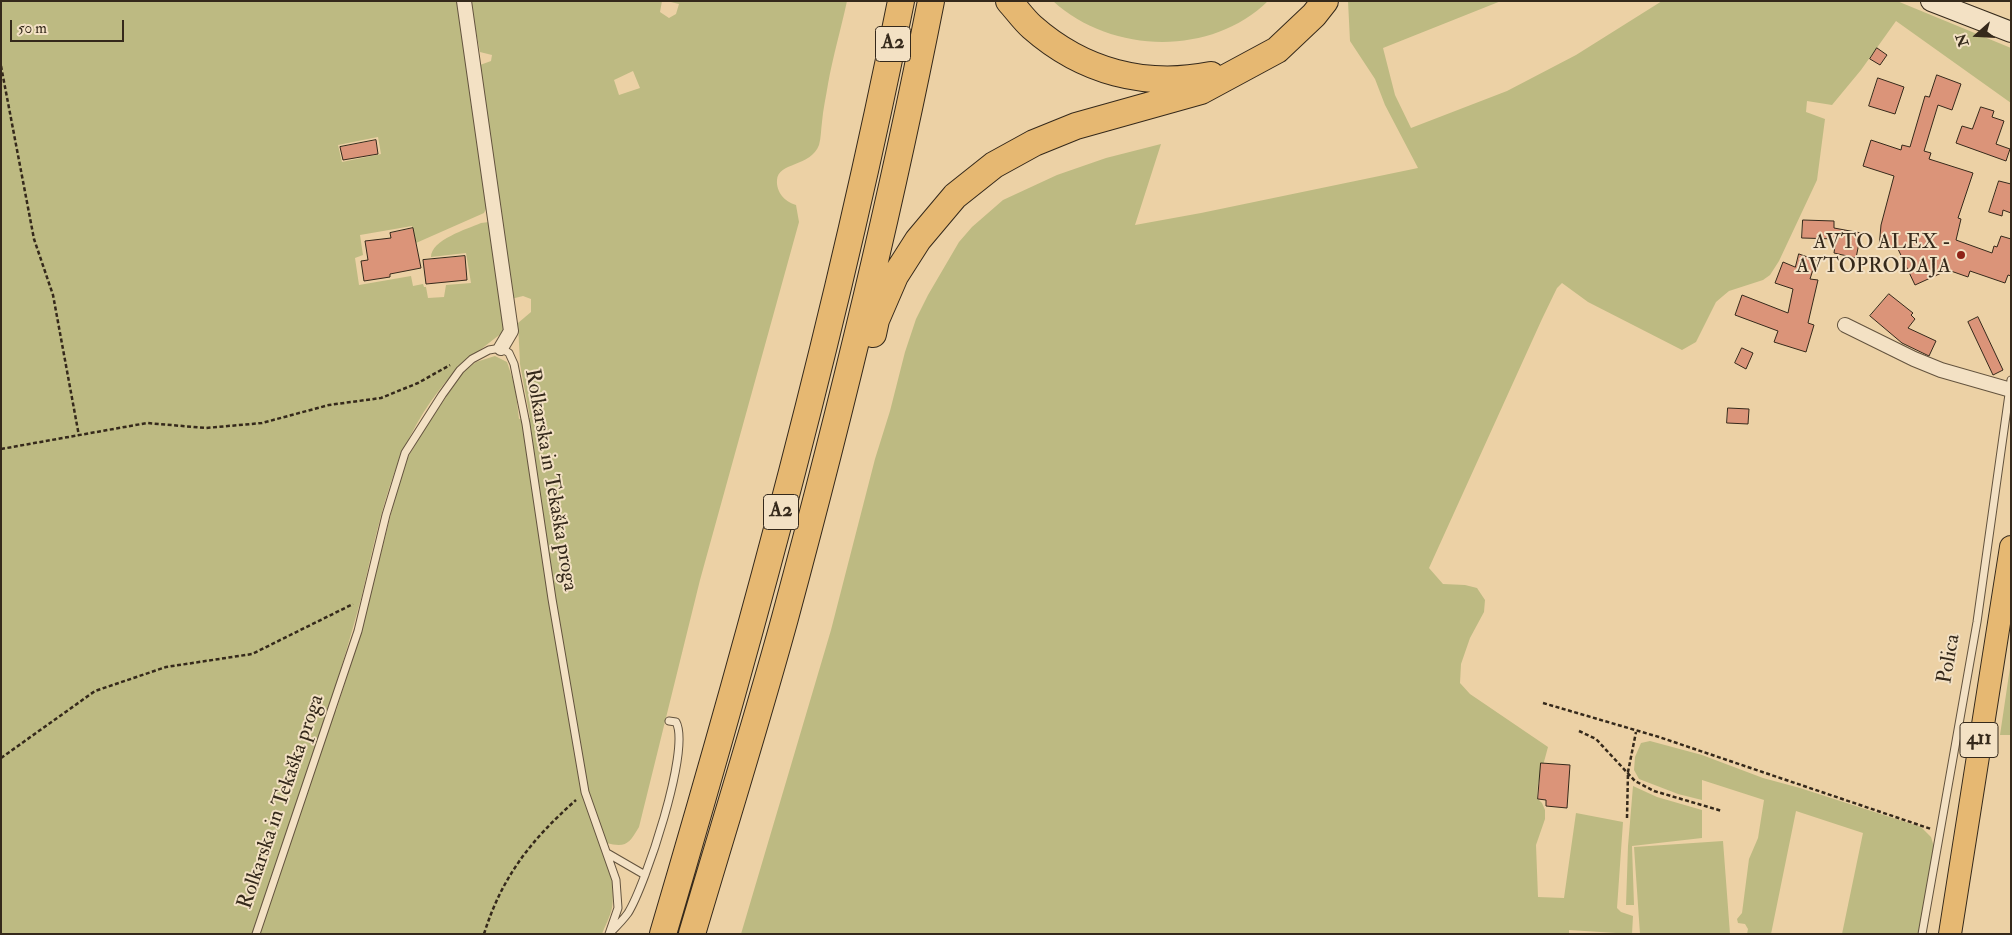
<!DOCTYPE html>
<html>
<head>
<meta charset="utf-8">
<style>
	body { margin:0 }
	#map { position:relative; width:2012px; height:935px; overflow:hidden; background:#ecd1a5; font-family:"IM FELL Double Pica",serif }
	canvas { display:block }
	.frame { position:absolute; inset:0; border:2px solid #35291b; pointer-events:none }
	.north { position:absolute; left:1952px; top:10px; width:50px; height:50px; -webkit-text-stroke:4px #f3e1c4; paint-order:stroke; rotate:251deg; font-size:14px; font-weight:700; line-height:20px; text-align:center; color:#35291b }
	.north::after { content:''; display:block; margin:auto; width:18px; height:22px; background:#35291b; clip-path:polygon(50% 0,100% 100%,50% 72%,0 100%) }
	.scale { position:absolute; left:10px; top:20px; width:114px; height:22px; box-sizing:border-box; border:2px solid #35291b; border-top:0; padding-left:6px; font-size:15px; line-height:18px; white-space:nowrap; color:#35291b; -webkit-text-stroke:4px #f3e1c4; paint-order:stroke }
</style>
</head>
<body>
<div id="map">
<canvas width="2012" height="935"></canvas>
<div class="frame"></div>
<div class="north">N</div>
<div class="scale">50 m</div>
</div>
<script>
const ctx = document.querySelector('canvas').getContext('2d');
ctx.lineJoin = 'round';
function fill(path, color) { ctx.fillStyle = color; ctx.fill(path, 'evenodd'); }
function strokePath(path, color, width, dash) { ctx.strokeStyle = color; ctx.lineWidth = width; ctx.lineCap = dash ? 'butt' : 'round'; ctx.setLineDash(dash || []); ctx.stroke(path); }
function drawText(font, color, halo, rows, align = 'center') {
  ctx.font = font + ' "IM FELL Double Pica",serif'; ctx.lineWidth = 4; ctx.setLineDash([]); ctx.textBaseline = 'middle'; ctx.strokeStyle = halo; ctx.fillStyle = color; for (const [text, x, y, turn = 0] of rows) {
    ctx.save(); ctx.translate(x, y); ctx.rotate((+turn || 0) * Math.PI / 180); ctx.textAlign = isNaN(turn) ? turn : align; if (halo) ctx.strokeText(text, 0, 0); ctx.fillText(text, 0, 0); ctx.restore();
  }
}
const green = new Path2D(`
	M1,1H459L488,205L484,213L416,243L412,226L360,235L363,255L355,258L359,285L411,276L413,286L423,284L424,287H426L428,298L444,297L446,285L471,283L466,253L431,257C431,240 467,229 481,223L489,222L504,327L502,333C480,350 457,366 440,389C391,452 380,520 362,595C352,633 340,671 329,708L336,711L360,636L395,498L408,457L426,427L462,373L476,362L495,356L507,362L515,386L519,419L530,418L520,364L518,323L531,312V299L523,296L511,299L480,65L491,61L492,55L480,52L470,1H662L660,12L669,18L676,14L679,4L667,1H847C841,29 833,56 828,84C826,97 823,109 822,122C821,129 821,138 819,145C811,167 778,162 777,180C776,192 785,202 796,205L799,222L700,580L639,827C629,844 626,848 606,843L598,817H592C602,846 617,877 612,908C610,917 605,926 602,934H1ZM633,71L640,88L619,95L614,80ZM378,137L381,154L342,162L338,145Z
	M1053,1H1268C1211,57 1111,54 1053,1Z
	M1348,1H1501L1383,48L1395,95L1411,128L1507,91L1576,55L1662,1H1897L2011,48V103L1896,21L1861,70L1832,105L1807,101L1806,112L1825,119L1817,180L1779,261L1770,275L1763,280L1729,291L1723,296L1716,302L1696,342L1682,350L1588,302L1562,283L1557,288L1542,319L1429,568L1443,584L1465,585L1477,588L1485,600L1484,612L1470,638L1461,664L1460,683L1470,694L1548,747L1538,784L1537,798L1542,803L1545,810V819L1536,845L1538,897L1564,898L1576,813L1623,822L1617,908L1621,912L1633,916L1632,934L1569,930V934H741L831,630L875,459L890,411L905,352L916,319L928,295L959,242L972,227L1003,200L1057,175L1106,158L1161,144L1135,225L1201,213L1418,168L1385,105L1375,79L1350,41Z
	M2011,661V735H2000Z
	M1650,741L1702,755L1763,778L1800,788L1921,827L1931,837L1934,847L1919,934H1842L1863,833L1796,811L1771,934H1747L1748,929L1745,924L1738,923L1737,919L1742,913L1749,859L1758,838L1764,800L1702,780V800L1678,794L1639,779L1634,770L1635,757L1641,743Z
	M1633,786L1657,797L1702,810V838L1632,846L1634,905H1626L1628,846Z
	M1723,841L1730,934H1640L1634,847Z`);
const building = new Path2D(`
	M1877,48L1887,55L1880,65L1870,59Z
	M1937,75L1961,84L1952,110L1938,105L1924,151L1931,153L1929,159L1973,173L1958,218L1961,219L1956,240L1992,253L1994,246L1997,247L2001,236L2011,239V276L2008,275L2005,283L1970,271L1968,277L1948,270L1915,285L1898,249L1879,248L1881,225L1894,176L1863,166L1871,140L1901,150L1902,145L1910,147L1925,96L1929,97Z
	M1878,78L1904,87L1895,114L1869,106Z
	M1981,107L1994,111L1992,117L2004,121L1996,144L2010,149L2006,161L1956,143L1962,126L1972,129Z
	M376,140L378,154L343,160L340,147Z
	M1999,181L2011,184V213L2003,210L2002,216L1989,212Z
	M1803,220L1834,221V228L1861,233L1856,258L1834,253L1836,239L1802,238Z
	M413,228L421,268L390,274V277L364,281L361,261L368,260L365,241L391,238L390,233Z
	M1799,254L1816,260L1810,279L1818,280L1808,323L1814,325L1806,352L1774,342L1778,331L1735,315L1742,295L1788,313L1793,289L1775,283L1783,262L1795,267Z
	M465,256L467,280L426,284L423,260Z
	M1889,294L1913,313L1911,315L1915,319L1908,328L1936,341L1929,356L1902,343L1870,316Z
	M1978,317L2003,370L1993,375L1968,322Z
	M1742,348L1753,353L1746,369L1735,363Z
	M1728,408L1749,409L1748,424L1727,423Z
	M1541,763L1570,765L1567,808L1546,806V800L1538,799Z`);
const path = new Path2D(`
	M1,66L34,239L53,295L79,436
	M1,449L147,423L206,428L262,423L329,405L381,398L418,383L450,365
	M1543,703L1659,737L1931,829
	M1579,731L1596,739L1635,781L1654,791L1722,811
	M1,758L95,691L166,667L252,654L353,604
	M1627,818L1628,772L1636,732
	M484,934C502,876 532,839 576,800`);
const lane = new Path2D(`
	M607,853L645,875
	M610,933C616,927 623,920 628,913C645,886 691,749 676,722L669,721
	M256,934L358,631L386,515L405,453L442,395L460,370L472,359L489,350L501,348L509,353L514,364L526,424L552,599L585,792L616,880L618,908L609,934
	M1922,934L1977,622L2011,380`);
const street = new Path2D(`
	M464,1L511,331L501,348
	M1845,325L1914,359L1941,370L2011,390`);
const secondary = new Path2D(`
	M1931,1L2011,32`);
const primary = new Path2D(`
	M1950,934L2011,547`);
const highway = new Path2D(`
	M1009,1C1017,10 1024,20 1032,27C1083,72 1145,88 1211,75
	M873,334L876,320L895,276L918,240L955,196L994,165L1034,143L1076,126L1201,91L1277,50L1314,15L1325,1
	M663,934C754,626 838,316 901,1
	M692,934C723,829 756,724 785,618C840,414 890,209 931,1`);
const markers = [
	[1961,255,5,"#8f2418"]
];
const shields = [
	[893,44,35],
	[781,512,35],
	[1979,740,38]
];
const shieldNames = [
	["A2",893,44],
	["A2",781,512],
	["411",1979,740]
];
const poiNames = [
	["AVTO ALEX -",1951,243],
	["AVTOPRODAJA",1951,267]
];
const streetNames = [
	["Rolkarska in Tekaška proga",550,480,80],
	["Polica",1950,659,-80],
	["Rolkarska in Tekaška proga",282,802,-71]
];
fill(green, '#bdba82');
fill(building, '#db9479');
strokePath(building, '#35291b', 1);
strokePath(lane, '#63533e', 9);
strokePath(street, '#63533e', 16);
strokePath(secondary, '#35291b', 22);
strokePath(primary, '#35291b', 24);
strokePath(highway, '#35291b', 28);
strokePath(path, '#35291b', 2.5, [4, 2.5]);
strokePath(lane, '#f3e1c4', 7);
strokePath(street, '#f3e1c4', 14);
strokePath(secondary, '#f3e1c4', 20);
strokePath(primary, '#e6b872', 22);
strokePath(highway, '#e6b872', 26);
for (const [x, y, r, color] of markers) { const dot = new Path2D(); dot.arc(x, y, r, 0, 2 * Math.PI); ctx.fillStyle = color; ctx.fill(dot); strokePath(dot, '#f3e1c4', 2); }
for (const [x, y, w] of shields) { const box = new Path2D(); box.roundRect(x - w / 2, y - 17.5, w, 35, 4); ctx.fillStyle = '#f3e1c4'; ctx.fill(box); strokePath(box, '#35291b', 1); }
drawText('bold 20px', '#35291b', null, shieldNames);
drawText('21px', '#35291b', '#f3e1c4', poiNames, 'right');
drawText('21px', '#35291b', '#f3e1c4', streetNames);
</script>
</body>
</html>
